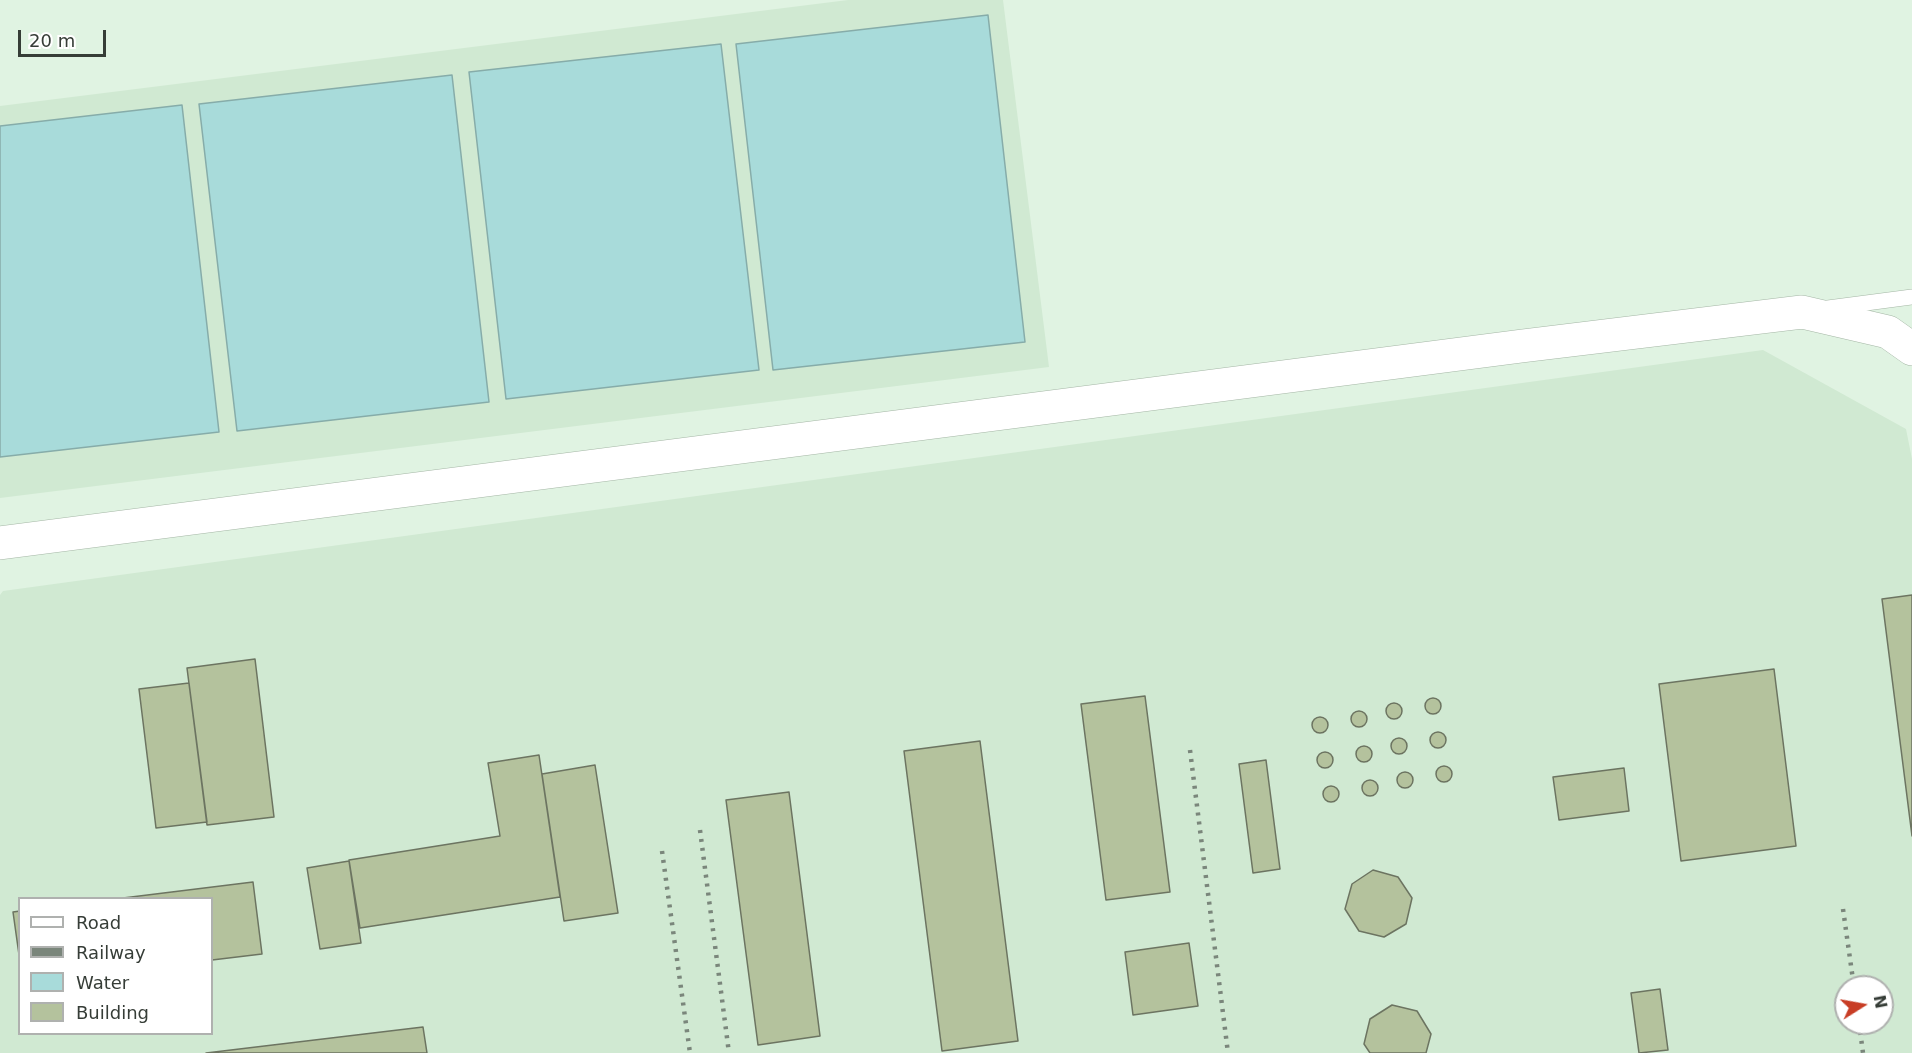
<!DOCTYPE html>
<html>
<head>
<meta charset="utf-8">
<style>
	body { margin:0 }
	#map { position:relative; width:1912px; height:1053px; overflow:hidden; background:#e0f3e2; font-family:"DejaVu Sans",sans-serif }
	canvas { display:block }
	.legend { position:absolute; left:18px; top:897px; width:195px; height:138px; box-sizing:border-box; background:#fff; border:2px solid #afb1af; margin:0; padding:8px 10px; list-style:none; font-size:18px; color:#363d37 }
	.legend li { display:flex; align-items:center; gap:12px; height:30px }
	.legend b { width:30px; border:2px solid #afb1af }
	.north { position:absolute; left:1834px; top:975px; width:60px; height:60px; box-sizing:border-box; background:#fff; border:2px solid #afb1af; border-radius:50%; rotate:79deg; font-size:16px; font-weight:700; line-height:24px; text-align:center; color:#363d37 }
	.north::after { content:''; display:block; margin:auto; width:21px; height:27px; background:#c83d25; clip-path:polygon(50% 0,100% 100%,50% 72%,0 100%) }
	.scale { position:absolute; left:18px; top:30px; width:88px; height:27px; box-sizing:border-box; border:3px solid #363d37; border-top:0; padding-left:8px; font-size:18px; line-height:21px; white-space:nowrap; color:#363d37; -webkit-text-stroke:4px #fff; paint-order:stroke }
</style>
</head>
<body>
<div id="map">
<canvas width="1912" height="1053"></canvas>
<ul class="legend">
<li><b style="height:8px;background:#fff"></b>Road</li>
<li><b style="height:8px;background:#7a867b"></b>Railway</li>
<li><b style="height:16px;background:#a8dbda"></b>Water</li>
<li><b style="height:16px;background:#b4c29d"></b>Building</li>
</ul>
<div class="north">N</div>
<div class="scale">20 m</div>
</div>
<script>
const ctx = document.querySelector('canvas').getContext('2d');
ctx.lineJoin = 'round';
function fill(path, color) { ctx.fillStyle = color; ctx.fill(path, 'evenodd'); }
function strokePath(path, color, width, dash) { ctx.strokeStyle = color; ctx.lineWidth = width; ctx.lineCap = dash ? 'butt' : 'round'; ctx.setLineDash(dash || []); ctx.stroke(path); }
const built = new Path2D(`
	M848,0H1003L1049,367L0,498V106Z
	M1763,350L1906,429L1912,459V1053H0V595L3,591ZM20,898H212V1034H20ZM1846,987H1882V1023H1846Z`);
const water = new Path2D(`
	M988,15L1025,342L773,370L736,44Z
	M721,44L759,370L506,399L469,72Z
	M452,75L489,402L237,431L199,104Z
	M182,105L219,432L0,457V126Z`);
const building = new Path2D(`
	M1912,595V836L1882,599Z
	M255,659L274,817L207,825L187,668Z
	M1774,669L1796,846L1681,861L1659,684Z
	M189,683L207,822L156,828L139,689Z
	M1145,696L1170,892L1106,900L1081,704Z
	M1425 706a8 8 0 1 1 16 0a8 8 0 1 1-16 0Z
	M1386 711a8 8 0 1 1 16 0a8 8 0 1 1-16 0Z
	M1351 719a8 8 0 1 1 16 0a8 8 0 1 1-16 0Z
	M1312 725a8 8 0 1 1 16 0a8 8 0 1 1-16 0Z
	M1430 740a8 8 0 1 1 16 0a8 8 0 1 1-16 0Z
	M1391 746a8 8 0 1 1 16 0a8 8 0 1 1-16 0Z
	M980,741L1018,1041L942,1051L904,751Z
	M1356 754a8 8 0 1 1 16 0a8 8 0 1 1-16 0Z
	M1317 760a8 8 0 1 1 16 0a8 8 0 1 1-16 0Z
	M539,755L560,897L360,928L349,860L500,836L488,763Z
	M1266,760L1280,869L1253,873L1239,764Z
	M595,765L618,913L564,921L542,774Z
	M1436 774a8 8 0 1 1 16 0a8 8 0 1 1-16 0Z
	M1624,768L1629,811L1559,820L1553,777Z
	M1397 780a8 8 0 1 1 16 0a8 8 0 1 1-16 0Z
	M1362 788a8 8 0 1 1 16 0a8 8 0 1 1-16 0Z
	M1323 794a8 8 0 1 1 16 0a8 8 0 1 1-16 0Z
	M789,792L820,1036L758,1045L726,800Z
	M349,861L361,943L320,949L307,868Z
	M1373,870L1398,877L1412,898L1406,924L1384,937L1359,931L1345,909L1352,884Z
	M253,882L262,954L212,960V898H123Z
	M20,911V962L13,912Z
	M1189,943L1198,1006L1133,1015L1125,952Z
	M1660,989L1668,1050L1639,1053L1631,993Z
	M1392,1005L1417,1011L1431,1034L1426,1053H1370L1364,1044L1370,1019Z
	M423,1027L427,1053H206Z`);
const lane = new Path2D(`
	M1828,308L1912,297`);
const secondary = new Path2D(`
	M0,543L1522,346L1802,312L1888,332L1912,349`);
const rail = new Path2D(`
	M1190,750L1228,1053
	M700,830L729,1053
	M662,851L690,1053
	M1843,909L1854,987
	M1859,1023L1863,1053`);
fill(built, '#d0e9d2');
fill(water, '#a8dbda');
strokePath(water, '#86aca9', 1.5);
fill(building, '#b4c29d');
strokePath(building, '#6c7461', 1.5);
strokePath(lane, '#a4b6a5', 16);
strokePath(secondary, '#a4b6a5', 34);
strokePath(lane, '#fff', 15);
strokePath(secondary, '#fff', 33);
strokePath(rail, '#7a867b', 4.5, [3, 6]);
</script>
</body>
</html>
